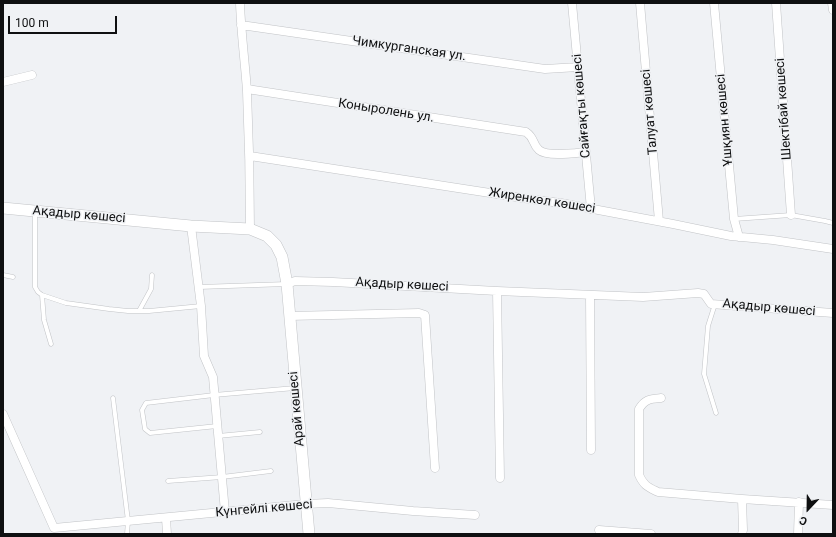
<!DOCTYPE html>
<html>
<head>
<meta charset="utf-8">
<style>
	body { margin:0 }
	#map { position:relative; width:836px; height:537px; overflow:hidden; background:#f0f2f5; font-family:Roboto,sans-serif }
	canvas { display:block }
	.frame { position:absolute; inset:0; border:4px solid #0f1011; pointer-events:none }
	.north { position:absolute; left:788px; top:489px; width:40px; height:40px; -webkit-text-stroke:3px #f0f2f5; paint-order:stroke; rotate:202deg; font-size:11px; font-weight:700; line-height:16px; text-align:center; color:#0f1011 }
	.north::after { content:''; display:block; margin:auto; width:14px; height:18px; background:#0f1011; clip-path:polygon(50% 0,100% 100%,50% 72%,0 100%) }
	.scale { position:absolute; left:8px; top:16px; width:109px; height:18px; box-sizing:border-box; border:2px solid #0f1011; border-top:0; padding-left:5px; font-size:12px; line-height:14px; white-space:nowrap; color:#0f1011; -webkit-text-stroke:3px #f0f2f5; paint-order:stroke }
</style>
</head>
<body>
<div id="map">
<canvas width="836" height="537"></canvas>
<div class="frame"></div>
<div class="north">С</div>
<div class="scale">100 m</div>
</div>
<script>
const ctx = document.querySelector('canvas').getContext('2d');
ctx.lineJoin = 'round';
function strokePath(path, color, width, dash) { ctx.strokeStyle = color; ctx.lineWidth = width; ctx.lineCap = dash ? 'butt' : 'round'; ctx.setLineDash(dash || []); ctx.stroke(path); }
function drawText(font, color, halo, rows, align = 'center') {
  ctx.font = font + ' Roboto,sans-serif'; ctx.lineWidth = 3; ctx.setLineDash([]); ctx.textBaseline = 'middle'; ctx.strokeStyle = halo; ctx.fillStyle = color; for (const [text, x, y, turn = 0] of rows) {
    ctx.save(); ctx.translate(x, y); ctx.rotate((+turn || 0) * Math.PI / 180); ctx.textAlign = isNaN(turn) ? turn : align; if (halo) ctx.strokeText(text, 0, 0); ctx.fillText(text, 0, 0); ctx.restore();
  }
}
const lane = new Path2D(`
	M35,212V287L38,292L42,295L66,303L109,309L128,311H149L201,306
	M734,219L791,215L825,221L833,223
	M3,275L13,277
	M199,287L287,284
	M42,295L44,320L51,344
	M715,304L708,326L704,374L716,413
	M139,311L151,289L152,275
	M113,398L128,521L127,534
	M217,426L150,433L145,429L142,410L146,403L214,395L295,388
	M218,436L260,432
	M168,481L222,477L271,471`);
const street = new Path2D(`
	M240,3C241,33 245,62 247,91C249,137 250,183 250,229
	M572,3L591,209
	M640,3L659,221
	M714,3L734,219L739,237
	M776,3L791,215
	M832,3L833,10
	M241,25L545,69L578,67
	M3,82L32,75
	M247,89L526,132C535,138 532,144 539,150C547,157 575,153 586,152
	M250,156L529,199L561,203L673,224L731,236L773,240L833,249
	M191,226L201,306L204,356L213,377L225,512
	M287,284L295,281L333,282L497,291L643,297L698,293L704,294L711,304L833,313
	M497,291L500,478
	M590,295L591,450
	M289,316L419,313L425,315L435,468
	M661,398C650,399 645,399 639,409V475C644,486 648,487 658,492L742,499L833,505
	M3,414L54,528L306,504L328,503L413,511L475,515
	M166,518L167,534
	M599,530L651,534
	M742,534L743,530L742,499
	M798,534L799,502`);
const secondary = new Path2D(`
	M3,208L191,226L250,229L267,236L276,245L282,257L287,284L309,534`);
const streetNames = [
	["Чимкурганская ул.",409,49,8],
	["Сайғақты көшесі",582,106,-95],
	["Шектібай көшесі",784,109,-94],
	["Коныролень ул.",386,111,9],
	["Талуат көшесі",650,112,-95],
	["Ұшқиян көшесі",725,120,-95],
	["Жиренкөл көшесі",542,201,9],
	["Ақадыр көшесі",79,215,5],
	["Ақадыр көшесі",402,285,3],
	["Ақадыр көшесі",769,308,5],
	["Арай көшесі",297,409,-95],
	["Күнгейлі көшесі",264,509,-5]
];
strokePath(lane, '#c1c3c6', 5);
strokePath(street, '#c1c3c6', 9);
strokePath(secondary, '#c1c3c6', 12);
strokePath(lane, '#fff', 4);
strokePath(street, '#fff', 8);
strokePath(secondary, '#fff', 11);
drawText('13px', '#0f1011', '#f0f2f5', streetNames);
</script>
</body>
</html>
